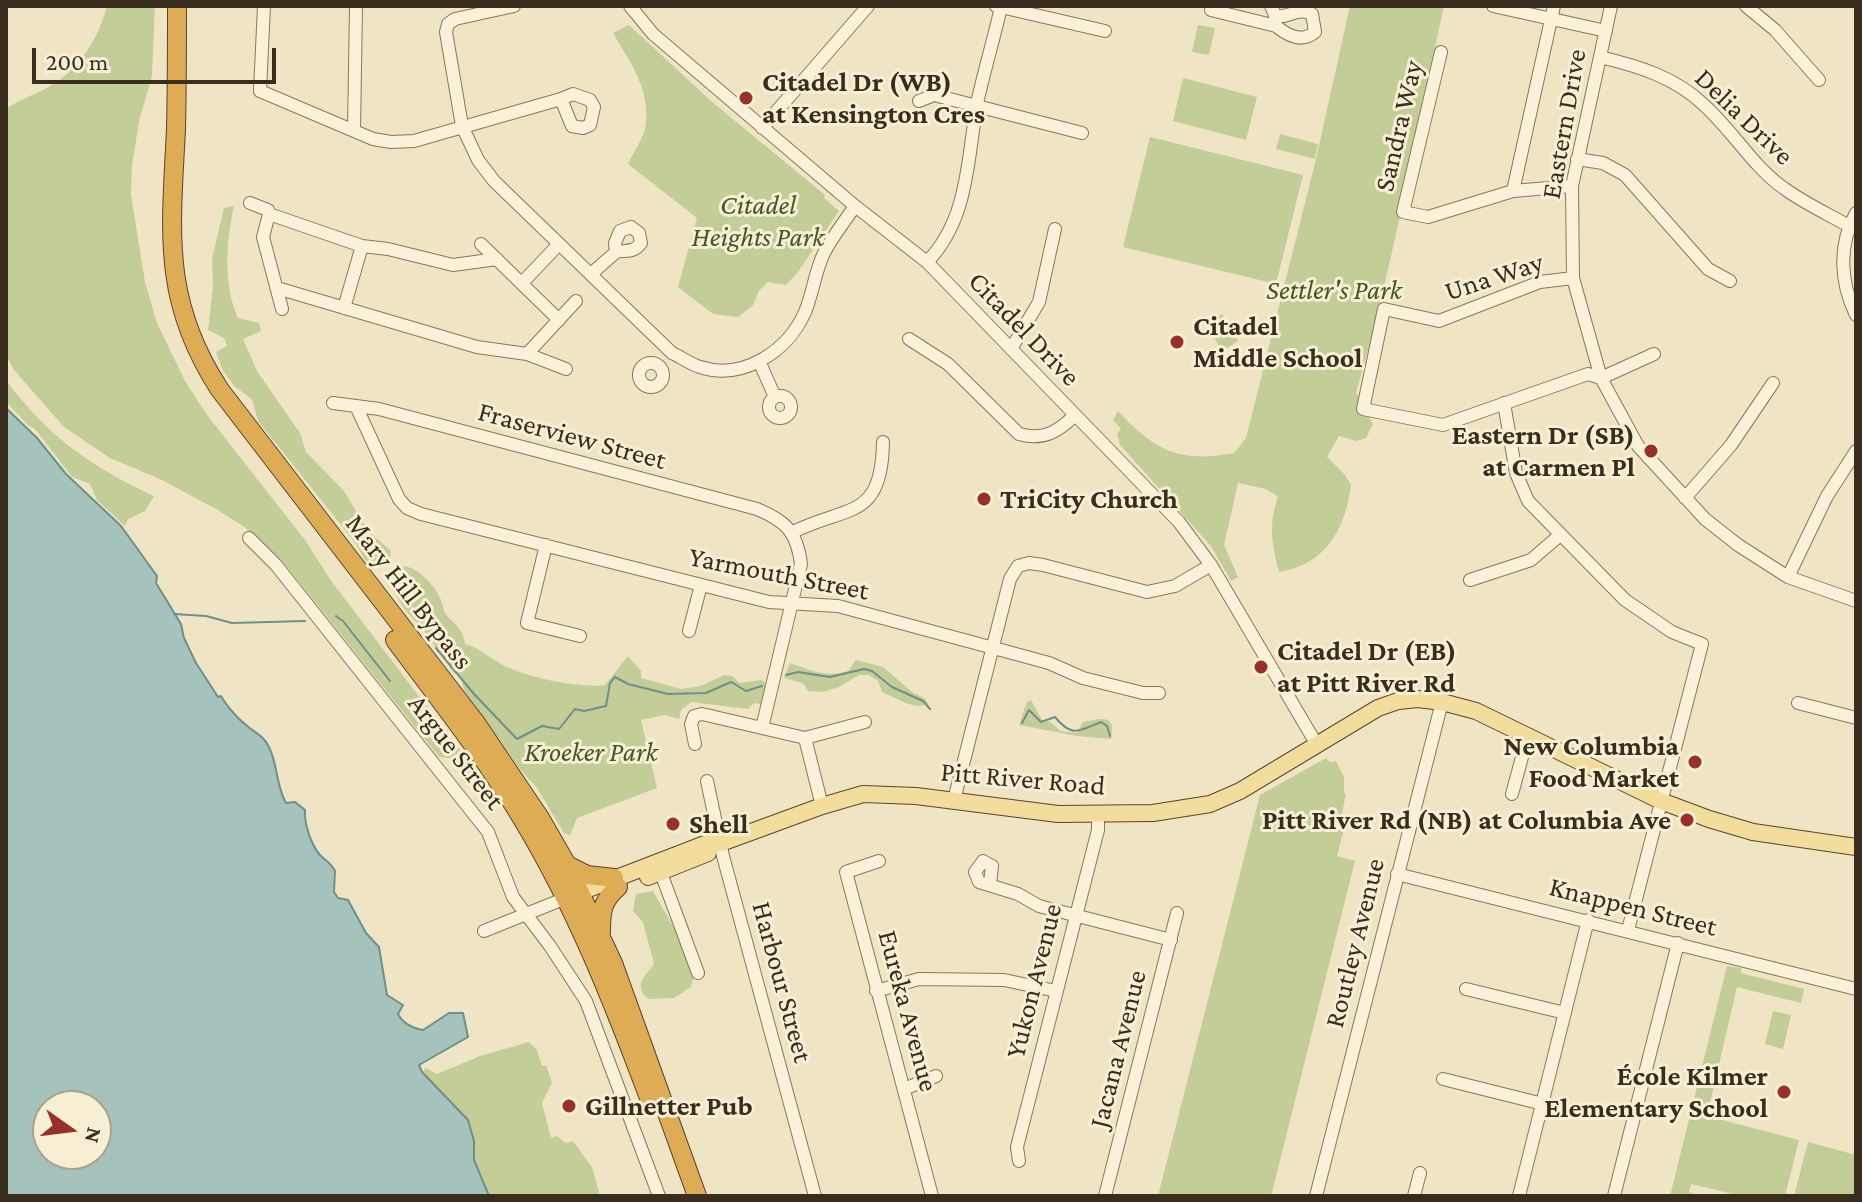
<!DOCTYPE html>
<html>
<head>
<meta charset="utf-8">
<style>
	body { margin:0 }
	#map { position:relative; width:1862px; height:1202px; overflow:hidden; background:#efe5c4; font-family:"Crimson Pro",serif }
	canvas { display:block }
	.frame { position:absolute; inset:0; border:8px solid #392e1e; pointer-events:none }
	.north { position:absolute; left:32px; top:1090px; width:80px; height:80px; box-sizing:border-box; background:#f6efd4; border:2px solid #aaa28b; border-radius:50%; rotate:104deg; font-size:22px; font-weight:700; line-height:32px; text-align:center; color:#392e1e }
	.north::after { content:''; display:block; margin:auto; width:28px; height:36px; background:#99312a; clip-path:polygon(50% 0,100% 100%,50% 72%,0 100%) }
	.scale { position:absolute; left:32px; top:48px; width:244px; height:36px; box-sizing:border-box; border:4px solid #392e1e; border-top:0; padding-left:10px; font-size:24px; line-height:28px; white-space:nowrap; color:#392e1e; -webkit-text-stroke:6px #f6efd4; paint-order:stroke }
</style>
</head>
<body>
<div id="map">
<canvas width="1862" height="1202"></canvas>
<div class="frame"></div>
<div class="north">N</div>
<div class="scale">200 m</div>
</div>
<script>
const ctx = document.querySelector('canvas').getContext('2d');
ctx.lineJoin = 'round';
function fill(path, color) { ctx.fillStyle = color; ctx.fill(path, 'evenodd'); }
function strokePath(path, color, width, dash) { ctx.strokeStyle = color; ctx.lineWidth = width; ctx.lineCap = dash ? 'butt' : 'round'; ctx.setLineDash(dash || []); ctx.stroke(path); }
function drawText(font, color, halo, rows, align = 'center') {
  ctx.font = font + ' "Crimson Pro",serif'; ctx.lineWidth = 6; ctx.setLineDash([]); ctx.textBaseline = 'middle'; ctx.strokeStyle = halo; ctx.fillStyle = color; for (const [text, x, y, turn = 0] of rows) {
    ctx.save(); ctx.translate(x, y); ctx.rotate((+turn || 0) * Math.PI / 180); ctx.textAlign = isNaN(turn) ? turn : align; if (halo) ctx.strokeText(text, 0, 0); ctx.fillText(text, 0, 0); ctx.restore();
  }
}
const green = new Path2D(`
	M107,6H155L152,76L139,121L132,166L131,195L145,282L157,323L185,381L207,415L305,540L332,582L481,778L476,781L457,759L439,757L283,562L243,526L216,509L162,480L110,458L64,427L14,370L6,355V109C19,100 31,96 45,89C78,72 98,40 107,6Z
	M1350,6H1444C1416,135 1393,266 1356,393L1373,424L1366,438L1357,441L1339,436L1327,457L1345,475L1351,485C1345,529 1327,564 1279,572C1272,543 1268,526 1278,497L1266,489L1238,483L1224,545L1238,577L1231,581L1211,546L1120,445L1117,434L1121,429L1113,420L1118,411C1155,451 1179,463 1234,453L1246,438L1316,159Z
	M629,25L711,101L825,195L824,198L839,211L798,272L786,285L768,282L759,291L753,305L738,317L713,314L678,287L697,218L628,164C633,153 642,140 645,129C652,91 631,64 613,33Z
	M1198,25L1215,28L1209,55L1192,52Z
	M1183,78L1257,97L1246,140L1173,121Z
	M1280,134L1318,144L1315,159L1276,149Z
	M1150,137L1303,175L1276,284L1123,247Z
	M234,206C226,243 223,284 238,318L259,323L261,331L243,339L257,371L300,433L306,452L344,491L368,531L391,551L390,557L373,568L364,559L357,545L258,421L252,399L235,387L223,371L216,352L227,346L224,338L208,330L213,286L212,259L224,208Z
	M1222,314L1238,341L1222,351L1206,324Z
	M6,380C47,436 91,467 154,496L145,511L128,519L125,526L97,500L90,484L72,477L35,429L28,425L6,402Z
	M405,566C421,570 435,586 441,600C442,602 444,612 445,613C454,625 462,626 465,644C478,647 487,656 499,663C521,676 579,689 605,685L628,656L641,671V678L681,689L701,686L724,675L732,676L740,683L761,680L766,683L761,704L754,703L748,709L691,702L681,710L679,719L665,715L641,720L657,788L577,818L570,835L564,833L537,788L520,769L464,690L461,677L454,673C443,659 434,644 423,630C408,612 392,601 393,575Z
	M856,660L883,667L912,692L924,698L929,704C911,710 898,698 882,692L878,681L869,675H859L839,687L823,692L808,691L803,683L784,678L790,663C810,670 826,678 848,671Z
	M1031,700L1042,720L1050,722L1061,731L1077,733L1083,722C1100,719 1117,712 1111,739L1077,736L1019,725L1027,702Z
	M1326,758L1330,762L1336,761L1344,777V793L1346,794L1339,827L1344,829L1337,856L1355,861L1271,1196H1158L1260,795Z
	M653,891L677,933L694,973L691,987L674,998L648,999C633,986 645,976 654,964L643,922L633,911L636,894Z
	M1727,966L1741,968V973L1804,989L1801,1003L1737,987L1707,1116L1799,1140L1785,1196H1741L1691,1184L1689,1192L1699,1196H1670Z
	M1773,1011L1791,1015L1783,1049L1765,1044Z
	M529,1042L537,1050L542,1066L546,1065L552,1083L542,1103L551,1138L557,1136L566,1143L573,1141L592,1167L600,1196H454L422,1072L426,1068L437,1074L480,1056Z
	M1808,1142L1856,1155V1196H1794Z`);
const water = new Path2D(`
	M6,408L37,438L66,474L121,526L157,576L156,583L181,624L184,638L196,663L218,697L221,696C226,705 237,718 246,725C255,733 263,735 269,747C278,765 276,786 286,803L295,802L305,810C304,823 311,845 320,855C326,861 331,863 335,871L334,892L338,898L348,900L366,933L379,947L387,995L403,1005L398,1014C403,1024 412,1028 423,1030L449,1013H463L468,1037L419,1065L422,1072L468,1120L474,1141V1160L489,1196H6ZM48,1106H96V1154H48Z`);
const stream = new Path2D(`
	M174,614L206,616L232,623L305,621
	M336,616L343,621L390,681
	M436,648L474,694L517,739L542,726L559,729L575,709L584,711L606,706L610,683L615,677L628,684L668,694L706,693L731,682L746,691L762,686
	M786,675L798,672L830,677L864,669L872,671L892,687L923,701L930,709
	M1022,723L1029,710L1041,722L1055,717C1073,739 1080,730 1101,722L1107,726L1110,736`);
const minor = new Path2D(`
	M264,6L260,91L373,139L391,142L414,141L561,99L572,126L583,128L590,125L594,107L590,100L573,94L561,99
	M514,6L455,19L448,24L446,32L462,126L478,160L494,181L672,353C681,357 690,364 700,367C743,381 788,351 805,312C813,293 815,271 824,253C832,237 845,221 855,206
	M630,6L653,34L855,206L927,262L1179,522L1211,565L1317,745
	M1212,6L1211,10L1276,26
	M1271,6L1275,15L1276,26C1288,36 1302,43 1315,32L1312,14C1295,6 1289,20 1275,15
	M1493,6L1606,31
	M1611,6L1572,186L1573,278L1601,378L1638,446L1705,519L1738,545L1788,577L1856,601
	M1746,6L1775,30L1819,80
	M1001,7L1105,31
	M1441,52L1403,212L1428,217L1513,191L1572,186
	M1600,57C1638,66 1675,77 1704,105C1733,131 1753,167 1785,189C1804,203 1828,214 1849,226
	M919,101L934,95L1082,133
	M762,128L868,6
	M354,131L356,6
	M1577,159L1603,163L1625,175L1708,269L1730,281
	M1513,191L1554,6
	M250,203L268,210L269,214L362,246L388,249L453,265L497,259
	M1856,213C1838,245 1840,282 1856,315
	M269,214L263,237L282,309
	M481,244L559,320
	M927,262C970,218 967,156 978,99C985,68 994,38 1001,7L996,6
	M591,274L616,252C626,250 634,253 641,243L639,233L631,227L620,231L615,243L616,252
	M1573,278L1540,282L1439,321L1384,309L1363,409L1443,425L1588,374L1601,378L1654,354
	M522,283L559,244
	M277,288L477,347L527,354L566,369
	M344,308L362,246
	M909,339L948,364L1019,434C1043,441 1058,432 1075,415
	M1011,349L1039,302L1055,229
	M527,354L576,301
	M759,361L775,397
	M639 375a12 12 0 1 1 24 0a12 12 0 1 1-24 0Z
	M769 407a11 11 0 1 1 22 0a11 11 0 1 1-22 0Z
	M333,403L379,409L757,509C786,521 797,532 801,564L762,728
	M1504,403L1516,473L1528,501L1625,600L1672,632L1702,644L1628,930
	M356,406L399,499L407,508L421,514L769,602L838,606L1049,663L1083,678L1143,693H1159
	M1685,498L1731,445L1773,383
	M793,532C848,505 882,520 883,442
	M249,538L276,565L488,832L513,897L550,946L586,1001L659,1196
	M546,545L527,623L580,636
	M1788,577L1827,496L1856,451
	M1470,580L1531,560L1560,535
	M689,631L701,585
	M1798,703L1856,718
	M805,738L822,806
	M695,744L691,724L694,716L702,714L805,738L865,722
	M707,781L723,856L815,1196
	M1512,794L1528,735
	M954,800L1010,579L1018,566L1029,563L1043,565L1147,592L1175,586L1211,565
	M879,861L846,872L932,1196
	M661,873L698,973
	M1397,874L1856,989
	M990,884L992,866L983,861L975,872L979,882L1018,894L1039,906L1171,940
	M484,931L566,898
	M1466,989L1565,1013
	M876,991L919,979L1004,980L1056,991
	M1443,1079L1543,1104
	M904,1089L936,1076
	M1019,1161L1017,1147L1098,830V814
	M1105,1196L1177,913
	M1316,1196L1442,702
	M1414,1196L1420,1173
	M1519,1196L1588,920
	M1614,1196L1678,943`);
const major = new Path2D(`
	M648,877L708,853
	M570,896L705,844L721,843L822,806L863,794L916,796L1058,814L1153,813L1210,804L1240,791L1378,708L1398,701L1418,699L1442,702L1476,711L1661,801L1709,819L1753,832L1856,847`);
const highway = new Path2D(`
	M177,6C177,47 177,88 176,129C171,231 161,300 220,390L476,723L540,818L567,865L613,963L697,1196
	M395,640C439,699 485,757 523,820C576,908 613,1002 649,1098
	M567,865L587,875L614,878
	M601,932C601,911 602,901 618,887`);
const markers = [
	[746,98,8,"#99312a"],
	[1177,342,8,"#99312a"],
	[1651,451,8,"#99312a"],
	[984,499,8,"#99312a"],
	[1261,667,8,"#99312a"],
	[1695,762,8,"#99312a"],
	[1687,820,8,"#99312a"],
	[673,824,8,"#99312a"],
	[1784,1092,8,"#99312a"],
	[569,1106,8,"#99312a"]
];
const poiNames = [
	["Citadel Dr (WB)",762,82],
	["at Kensington Cres",762,114],
	["Citadel",1193,326],
	["Middle School",1193,358],
	["Eastern Dr (SB)",1635,435,"right"],
	["at Carmen Pl",1635,467,"right"],
	["TriCity Church",1000,499],
	["Citadel Dr (EB)",1277,651],
	["at Pitt River Rd",1277,683],
	["New Columbia",1679,746,"right"],
	["Food Market",1679,778,"right"],
	["Pitt River Rd (NB) at Columbia Ave",1671,820,"right"],
	["Shell",689,824],
	["École Kilmer",1768,1076,"right"],
	["Elementary School",1768,1108,"right"],
	["Gillnetter Pub",585,1106]
];
const streetNames = [
	["Delia Drive",1744,117,44],
	["Eastern Drive",1564,124,-80],
	["Sandra Way",1399,126,-77],
	["Una Way",1494,277,-18],
	["Citadel Drive",1024,329,46],
	["Fraserview Street",572,436,15],
	["Yarmouth Street",779,574,11],
	["Mary Hill Bypass",409,592,52],
	["Argue Street",456,752,52],
	["Pitt River Road",1023,779,5],
	["Knappen Street",1633,907,14],
	["Routley Avenue",1355,943,-76],
	["Yukon Avenue",1034,981,-76],
	["Harbour Street",782,982,75],
	["Eureka Avenue",908,1011,75],
	["Jacana Avenue",1118,1049,-76]
];
const parkNames = [
	["Citadel",758,205],
	["Heights Park",758,237],
	["Settler's Park",1334,290],
	["Kroeker Park",591,752]
];
fill(green, '#c3cd98');
fill(water, '#a6c2bc');
strokePath(water, '#6d908a', 2);
strokePath(stream, '#6d908a', 2);
strokePath(minor, '#8a775a', 14);
strokePath(major, '#57452f', 18);
strokePath(highway, '#57452f', 20);
strokePath(minor, '#f9f2d8', 12);
strokePath(major, '#f2dd9c', 16);
strokePath(highway, '#deac55', 18);
for (const [x, y, r, color] of markers) { const dot = new Path2D(); dot.arc(x, y, r, 0, 2 * Math.PI); ctx.fillStyle = color; ctx.fill(dot); strokePath(dot, '#f6efd4', 3); }
drawText('bold 28px', '#392e1e', '#f6efd4', poiNames, 'left');
drawText('28px', '#392e1e', '#f6efd4', streetNames);
drawText('italic 28px', '#465625', '#f6efd4', parkNames);
</script>
</body>
</html>
